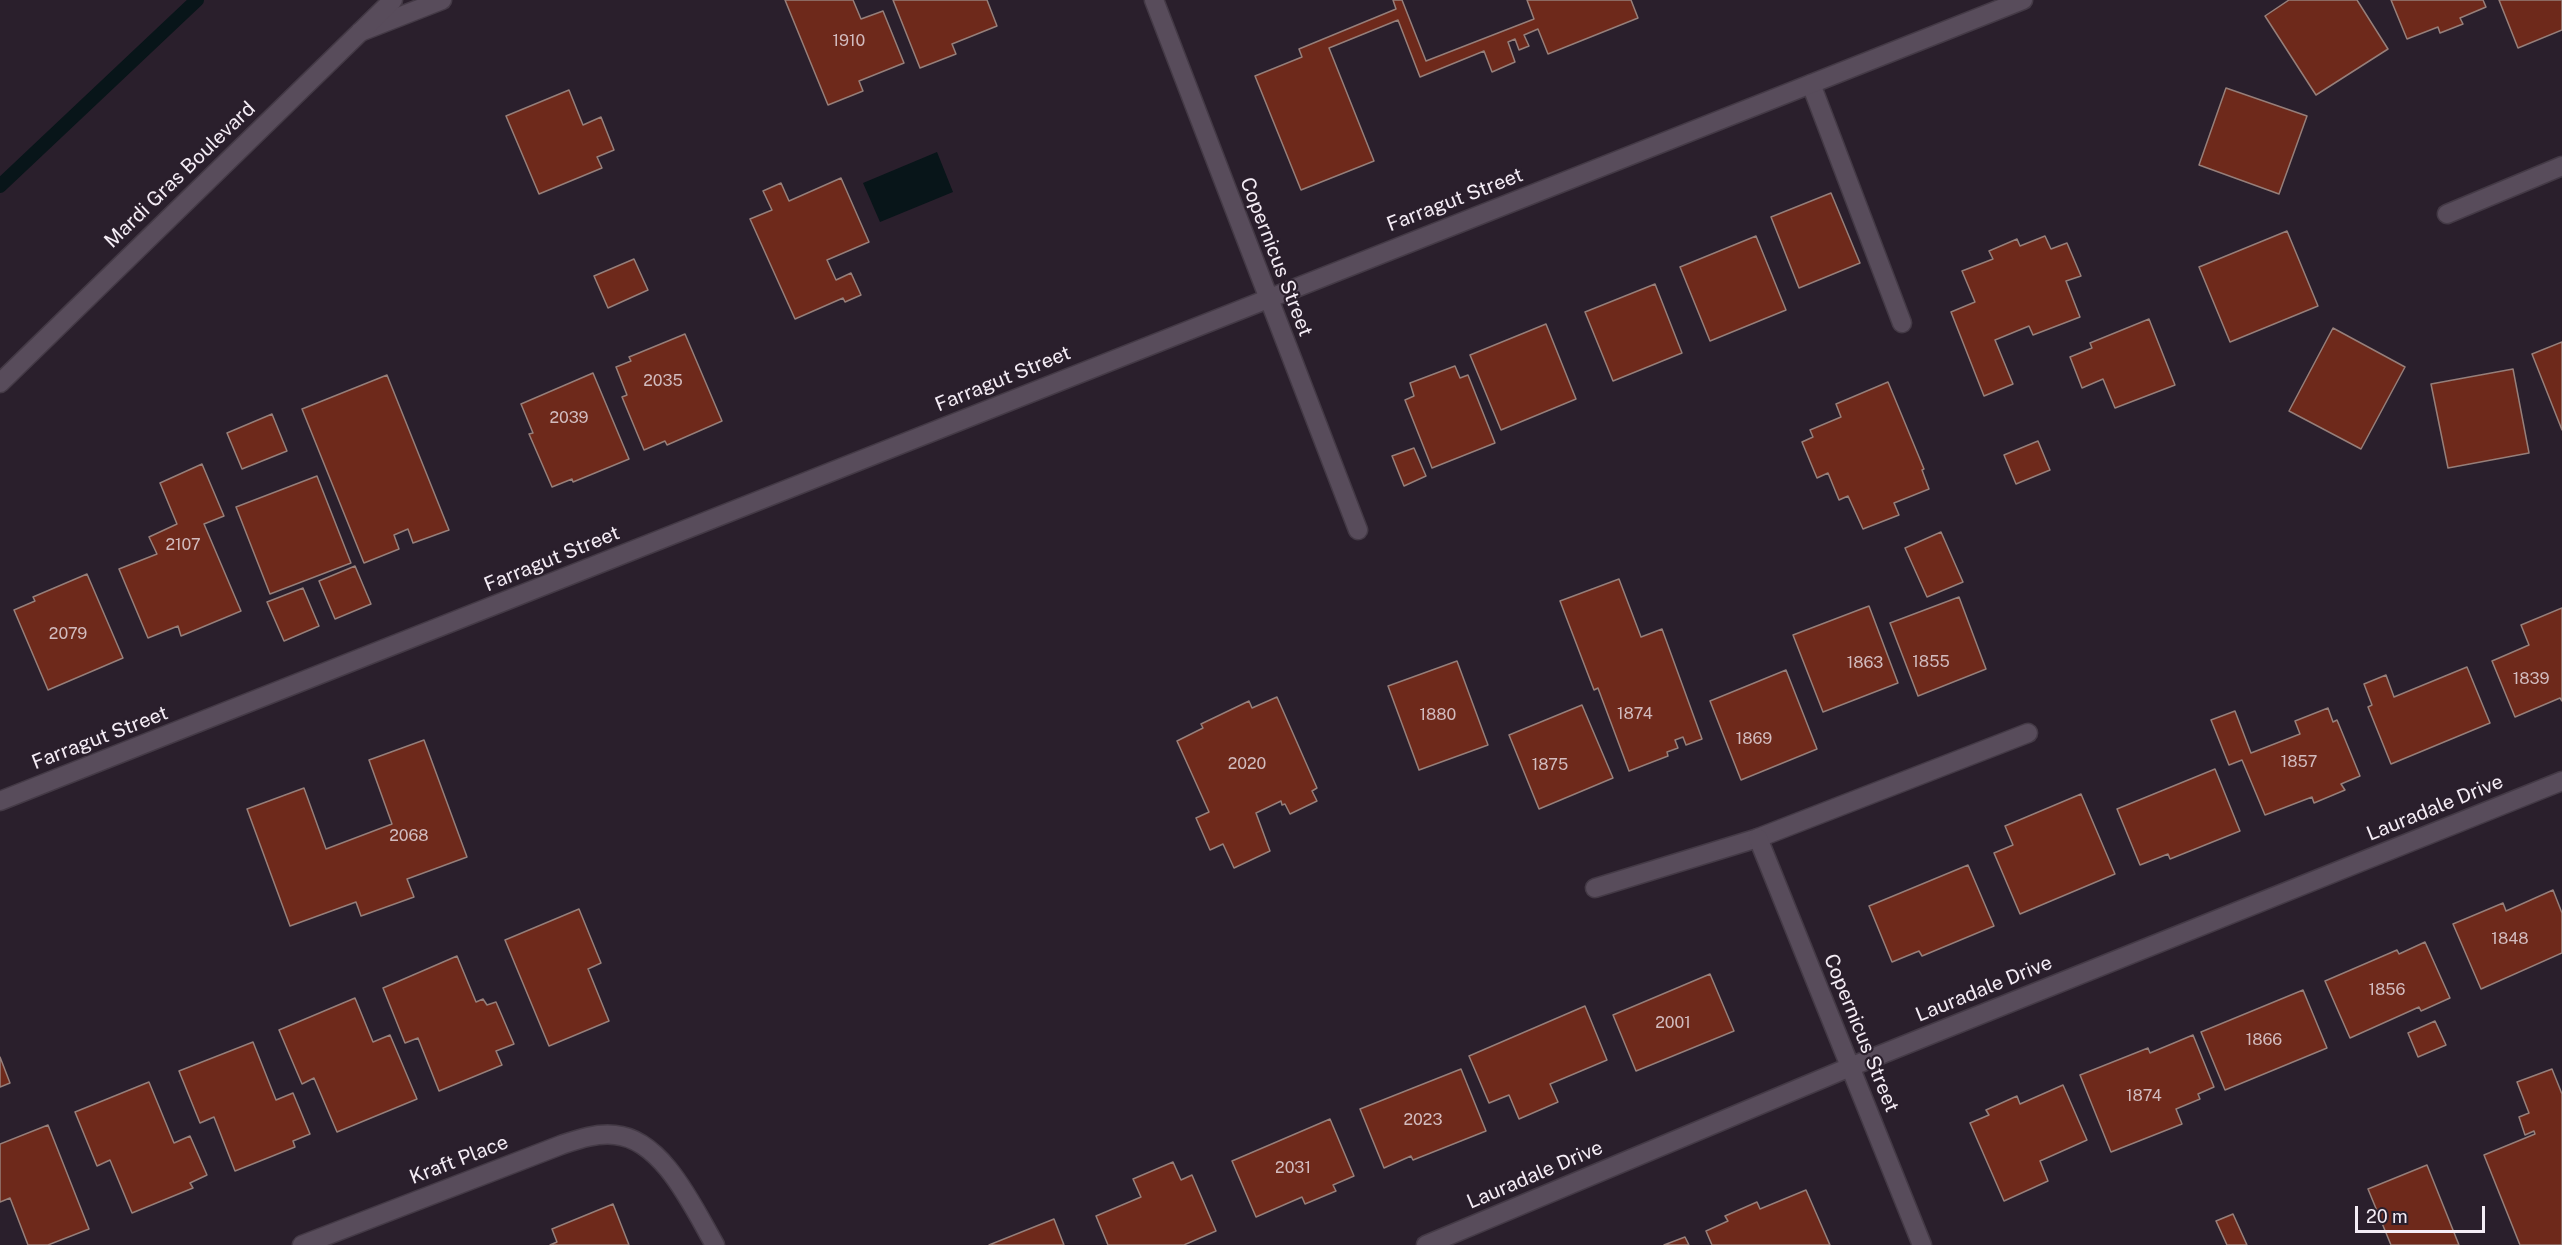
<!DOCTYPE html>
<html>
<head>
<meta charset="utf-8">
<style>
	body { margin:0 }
	#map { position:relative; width:2562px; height:1245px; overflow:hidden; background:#2a1f2c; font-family:"Public Sans",sans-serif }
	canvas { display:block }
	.scale { position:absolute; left:2355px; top:1206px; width:130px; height:27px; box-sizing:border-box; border:3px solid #f4ecf5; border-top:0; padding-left:8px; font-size:18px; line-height:21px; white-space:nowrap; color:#f4ecf5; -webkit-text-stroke:4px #2a1f2c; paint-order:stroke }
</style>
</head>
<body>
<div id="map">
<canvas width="2562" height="1245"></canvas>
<div class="scale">20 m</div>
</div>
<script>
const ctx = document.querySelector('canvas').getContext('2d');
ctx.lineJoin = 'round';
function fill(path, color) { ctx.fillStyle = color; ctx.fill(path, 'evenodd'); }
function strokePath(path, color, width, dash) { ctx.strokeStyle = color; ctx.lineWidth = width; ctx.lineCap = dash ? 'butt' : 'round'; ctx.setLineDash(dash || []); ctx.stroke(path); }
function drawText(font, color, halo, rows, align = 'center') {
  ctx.font = font + ' "Public Sans",sans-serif'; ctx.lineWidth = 4.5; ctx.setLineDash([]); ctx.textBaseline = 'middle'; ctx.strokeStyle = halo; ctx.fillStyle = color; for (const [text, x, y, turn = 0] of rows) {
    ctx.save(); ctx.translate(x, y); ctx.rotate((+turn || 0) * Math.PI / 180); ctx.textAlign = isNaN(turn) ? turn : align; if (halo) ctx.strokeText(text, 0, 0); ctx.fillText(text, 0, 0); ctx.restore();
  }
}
const water = new Path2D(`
	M937,152L953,192L880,222L863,183Z`);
const stream = new Path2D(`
	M0,186L197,0`);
const building = new Path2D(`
	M785,0H853L861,19L883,11L904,63L859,81L863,91L828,105Z
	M893,0H987L997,26L952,44L956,54L920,68Z
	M1393,0H1402L1426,61L1534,19L1527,0H1631L1638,18L1548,54L1538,29L1524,35L1529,46L1519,50L1515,39L1508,42L1515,62L1492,72L1484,51L1420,77L1398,20L1329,48L1374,161L1301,190L1255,76L1302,57L1299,49L1396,9Z
	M2289,0H2357L2388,49L2316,95L2265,16Z
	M2391,0H2483L2486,7L2460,18L2463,24L2440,33L2438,27L2407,39Z
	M2499,0H2562V30L2518,48Z
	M2226,88L2307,116L2279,194L2199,165Z
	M569,90L583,125L601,117L614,150L597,157L602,168L539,194L506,116Z
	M841,178L869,242L827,260L836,280L851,273L861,295L845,302L843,298L795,319L750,219L772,210L763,191L781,183L789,201Z
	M1831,193L1860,263L1799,288L1771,217Z
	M2287,231L2318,306L2230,342L2199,267Z
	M1756,236L1786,310L1710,341L1680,267Z
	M2045,236L2051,249L2067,243L2081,276L2066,281L2080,317L2033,335L2029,326L1995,340L2013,384L1984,396L1951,312L1975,302L1962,271L1993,259L1989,251L2017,239L2020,246Z
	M634,259L648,290L608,308L594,276Z
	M1655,284L1682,353L1613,381L1585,312Z
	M2149,319L2175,385L2115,408L2103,379L2082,388L2070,357L2092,348L2090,343Z
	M1546,324L1576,399L1501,430L1470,355Z
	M2333,328L2405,367L2361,449L2289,411Z
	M685,334L722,421L667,445L665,441L644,450L622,397L627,395L616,367L631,361L629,357Z
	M2562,342V430L2532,354Z
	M1455,366L1460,378L1468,375L1495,443L1432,468L1405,400L1414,396L1410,383Z
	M2513,369L2529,453L2448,468L2431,384Z
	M593,373L629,459L573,482L572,479L552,487L529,434L533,433L521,404Z
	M387,375L449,530L413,543L408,529L394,535L399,549L364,563L302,409Z
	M1888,382L1924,469L1922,470L1929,489L1894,503L1899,515L1863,529L1848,496L1839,500L1828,473L1817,478L1802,442L1813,437L1810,430L1841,417L1836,404Z
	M272,414L287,451L242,469L227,433Z
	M2038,441L2050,470L2016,484L2004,455Z
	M1414,448L1426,476L1404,486L1392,456Z
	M202,464L224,516L204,524L241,611L181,636L178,626L148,638L119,569L157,554L149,537L177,524L160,483Z
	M317,476L351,563L270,594L236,507Z
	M1941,532L1963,582L1927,597L1905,548Z
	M355,566L371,604L335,619L319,581Z
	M87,574L123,658L48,690L14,610L35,601L33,597Z
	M1619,579L1641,637L1662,629L1702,739L1686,745L1683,737L1675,740L1678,748L1667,752L1668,756L1629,771L1598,688L1594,690L1560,601Z
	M303,588L319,626L284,641L267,602Z
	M1959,597L1986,669L1918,696L1890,623Z
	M1869,606L1898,683L1823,712L1793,635Z
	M2562,608V701L2560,698L2515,717L2492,661L2529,645L2521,625Z
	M1457,661L1488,745L1419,770L1388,686Z
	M2467,667L2490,723L2391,764L2368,707L2372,705L2364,684L2386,675L2394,697Z
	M1786,670L1817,749L1741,780L1710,701Z
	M1277,697L1317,788L1312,791L1317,801L1290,814L1285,804L1282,805L1281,801L1256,813L1270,851L1234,868L1223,844L1210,850L1196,818L1209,812L1177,741L1203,728L1201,724L1249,701L1252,708Z
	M1582,705L1613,778L1539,809L1509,735Z
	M2328,708L2333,722L2337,720L2360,776L2341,784L2345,790L2314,803L2312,797L2265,815L2242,760L2229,765L2211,720L2235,711L2251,753L2300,734L2295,721Z
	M424,740L467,857L407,879L414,897L361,916L356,902L290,926L247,809L304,788L326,849L392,824L369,760Z
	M2215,769L2240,831L2170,859L2168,854L2140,865L2117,809Z
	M2081,794L2115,874L2020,914L1994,853L2013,845L2005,826Z
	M1968,865L1994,926L1922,956L1919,951L1892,962L1869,906Z
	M2553,890L2562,913V953L2481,989L2453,924L2503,903L2506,911Z
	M579,909L601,963L588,969L609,1021L549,1046L505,940Z
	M2425,942L2450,998L2421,1011L2419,1007L2350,1038L2325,981L2397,950L2399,954Z
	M457,956L476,1002L483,999L487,1005L496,1002L514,1044L496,1051L502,1065L439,1091L418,1038L405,1043L383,988Z
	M1710,974L1734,1031L1636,1071L1613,1015Z
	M2303,990L2327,1048L2225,1090L2201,1032Z
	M355,998L373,1042L390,1035L417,1099L337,1132L314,1078L302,1084L279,1030Z
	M1585,1006L1607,1060L1550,1084L1558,1102L1519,1119L1509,1095L1489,1103L1469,1056Z
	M2435,1021L2446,1045L2418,1057L2408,1033Z
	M2193,1035L2214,1087L2198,1094L2200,1099L2176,1109L2182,1124L2111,1152L2080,1075L2148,1048L2150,1053Z
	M253,1042L276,1100L293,1093L310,1134L293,1141L295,1147L235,1171L214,1117L200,1123L179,1071Z
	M0,1057L10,1083L0,1087Z
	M1461,1069L1486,1131L1413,1160L1411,1156L1384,1168L1360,1109Z
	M2552,1069L2562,1094V1245H2520L2484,1155L2535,1134L2534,1131L2525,1135L2519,1117L2529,1113L2517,1082Z
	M149,1082L174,1143L190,1136L207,1175L190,1183L193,1188L132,1213L110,1160L97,1166L75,1112Z
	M2063,1085L2087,1140L2040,1161L2048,1181L2004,1201L1970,1123L1989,1115L1986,1110L2017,1096L2020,1104Z
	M1330,1119L1354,1176L1333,1185L1336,1191L1305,1204L1302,1197L1256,1217L1232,1161Z
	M48,1125L89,1229L48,1245H28L10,1198L0,1202V1144Z
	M1173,1162L1181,1180L1192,1175L1216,1231L1184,1245H1108L1096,1216L1141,1197L1133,1179Z
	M2427,1165L2459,1245H2391L2368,1189Z
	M1806,1190L1830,1245H1712L1706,1231L1728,1221L1725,1216L1757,1202L1760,1209Z
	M613,1204L629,1245H550L557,1242L552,1229Z
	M2233,1214L2247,1245H2227L2216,1221Z
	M1054,1219L1064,1245H989Z
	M1685,1237L1689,1245H1664Z`);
const service = new Path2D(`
	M1811,84L1902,323
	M1595,888L1758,838L2028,733`);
const minor = new Path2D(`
	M1154,0L1358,530
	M360,32L442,0
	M2447,214L2562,166
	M0,801L2023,0
	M1758,838L1922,1245
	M302,1245L561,1145C579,1139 596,1133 615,1135C663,1139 694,1209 715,1245
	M1426,1245L1850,1067L2562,781`);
const tertiary = new Path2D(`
	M0,383L393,0`);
const numberNames = [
	["1910",849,41],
	["2035",663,381],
	["2039",569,418],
	["2107",183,545],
	["2079",68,634],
	["1855",1931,662],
	["1863",1865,663],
	["1839",2531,679],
	["1874",1635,714],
	["1880",1438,715],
	["1869",1754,739],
	["1857",2299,762],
	["2020",1247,764],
	["1875",1550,765],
	["2068",409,836],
	["1848",2510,939],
	["1856",2387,990],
	["2001",1673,1023],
	["1866",2264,1040],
	["1874",2144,1096],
	["2023",1423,1120],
	["2031",1293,1168]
];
const streetNames = [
	["Mardi Gras Boulevard",180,175,-44],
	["Farragut Street",1455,200,-21],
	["Copernicus Street",1276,257,69],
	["Farragut Street",1003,379,-22],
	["Farragut Street",552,559,-22],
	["Farragut Street",100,738,-21],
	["Lauradale Drive",2435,808,-22],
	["Lauradale Drive",1984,989,-22],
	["Copernicus Street",1861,1033,68],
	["Kraft Place",459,1160,-21],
	["Lauradale Drive",1535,1175,-23]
];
fill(water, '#081519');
strokePath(stream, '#081519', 14);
fill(building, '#6e291b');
strokePath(building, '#967f7a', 1.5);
strokePath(service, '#443a46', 21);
strokePath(minor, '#443a46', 21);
strokePath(tertiary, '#443a46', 21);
strokePath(service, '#584c5b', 18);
strokePath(minor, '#584c5b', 18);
strokePath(tertiary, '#584c5b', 18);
drawText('16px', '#d2bbbe', null, numberNames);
drawText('20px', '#f4ecf5', '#2a1f2c', streetNames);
</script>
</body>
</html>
